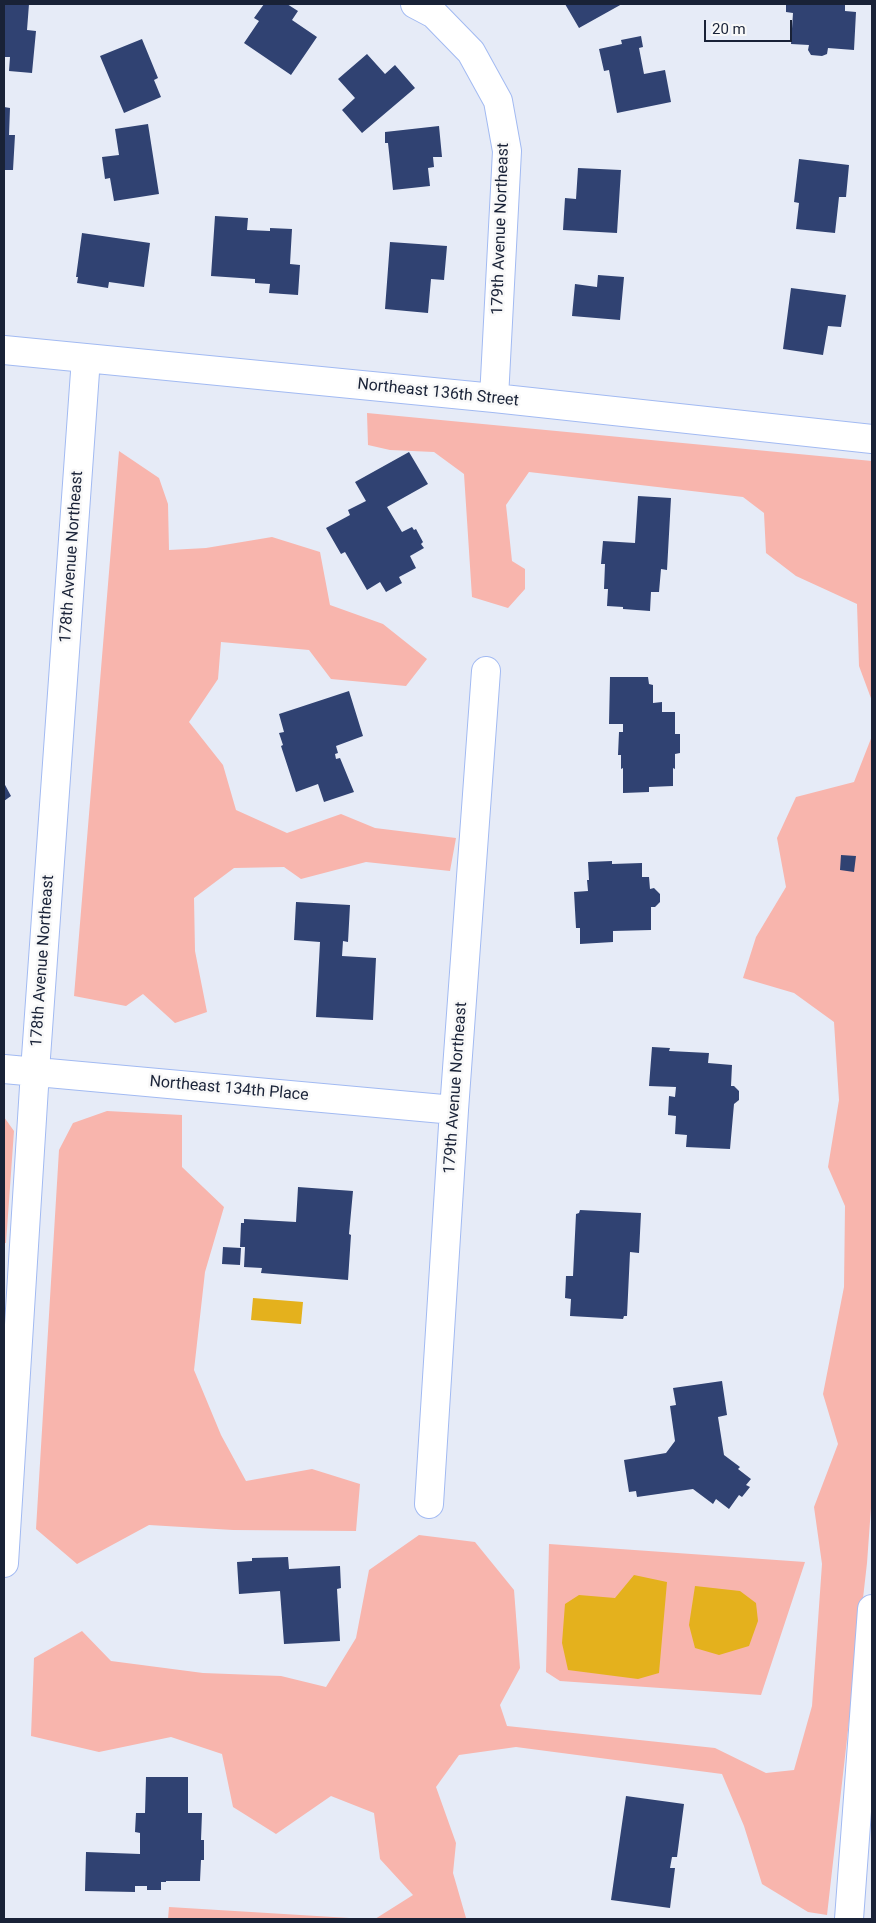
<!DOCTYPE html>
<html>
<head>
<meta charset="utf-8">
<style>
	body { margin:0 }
	#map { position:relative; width:876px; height:1923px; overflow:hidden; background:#e6ebf7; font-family:Roboto,sans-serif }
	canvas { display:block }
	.frame { position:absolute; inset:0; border:5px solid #192237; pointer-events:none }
	.scale { position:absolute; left:704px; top:20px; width:88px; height:22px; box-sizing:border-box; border:2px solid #192237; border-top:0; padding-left:6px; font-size:15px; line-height:18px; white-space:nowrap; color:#192237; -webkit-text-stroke:4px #f8f8f8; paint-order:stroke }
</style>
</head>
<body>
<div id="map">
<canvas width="876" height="1923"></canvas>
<div class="frame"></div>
<div class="scale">20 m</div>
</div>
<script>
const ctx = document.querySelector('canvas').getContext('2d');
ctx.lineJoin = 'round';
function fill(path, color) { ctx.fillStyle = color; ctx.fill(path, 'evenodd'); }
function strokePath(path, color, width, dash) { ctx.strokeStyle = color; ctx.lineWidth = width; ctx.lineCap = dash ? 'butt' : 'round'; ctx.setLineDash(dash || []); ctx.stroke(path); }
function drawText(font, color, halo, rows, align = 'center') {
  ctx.font = font + ' Roboto,sans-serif'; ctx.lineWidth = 5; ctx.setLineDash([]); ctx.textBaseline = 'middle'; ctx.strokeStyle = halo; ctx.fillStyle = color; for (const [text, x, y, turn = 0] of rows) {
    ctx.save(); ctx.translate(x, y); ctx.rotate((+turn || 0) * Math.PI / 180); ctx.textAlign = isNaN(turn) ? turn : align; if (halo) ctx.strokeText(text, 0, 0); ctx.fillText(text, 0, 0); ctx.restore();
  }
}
const green = new Path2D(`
	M367,413L872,461V701L859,666L857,604L796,576L766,553L764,513L743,497L529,472L506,505L512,561L525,569V589L508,608L472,597L464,474L434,452L390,450L368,445Z
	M119,451L159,478L168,504L169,550L206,548L272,537L320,552L330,605L383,624L427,659L406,686L331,679L309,650L221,642L218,679L189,722L223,765L236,810L287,833L341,814L375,828L456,838L450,871L366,862L301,879L284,867L234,868L194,898L195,951L207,1012L175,1023L143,994L126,1006L74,996Z
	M872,736V1494L867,1563L827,1915L808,1912L762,1884L744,1826L722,1774L516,1747L459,1755L436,1787L456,1843L453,1873L466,1918L468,1919H375L413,1895L380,1859L374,1813L331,1796L276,1834L233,1807L222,1754L171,1737L99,1752L31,1736L34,1658L82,1631L111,1661L203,1673L281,1676L326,1687L356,1638L369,1570L419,1535L475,1542L514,1590L520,1668L500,1705L507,1726L715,1748L766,1773L794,1770L812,1706L822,1564L814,1507L838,1444L823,1394L844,1287L845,1206L828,1167L839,1100L834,1022L794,993L743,978L756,937L786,887L777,838L796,797L854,782Z
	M107,1111L182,1115V1167L224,1207L205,1272L194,1370L221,1435L246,1481L312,1469L360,1484L356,1531L233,1530L149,1525L77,1564L36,1529L59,1150L73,1123Z
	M4,1117L14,1131L6,1243H4Z
	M549,1544L805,1562L761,1695L560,1681L546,1672Z
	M169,1907L366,1919H168Z`);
const water = new Path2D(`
	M253,1298L303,1302L301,1324L251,1320Z
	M634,1575L667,1582L659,1673L638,1679L568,1670L562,1643L565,1604L579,1595L615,1598Z
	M695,1586L740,1591L756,1603L758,1621L749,1646L719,1655L695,1648L689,1625Z`);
const building = new Path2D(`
	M4,4H29L27,30L36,31L32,73L9,71L10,57H4Z
	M264,4H287L298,11L292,20L317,37L291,75L244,43L259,21L254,18Z
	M565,4H622L579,28Z
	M786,4H845V11L856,12L854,50L828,48L827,54L822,56L811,55L808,50L809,45L791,44L793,13L786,12Z
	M641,36L643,47L639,48L644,74L665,70L671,102L617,113L609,70L604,71L599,49L622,44L621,40Z
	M142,39L158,78L154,80L161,97L124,113L100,56Z
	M367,54L385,74L395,65L415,88L362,133L342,110L355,98L338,79Z
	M4,107L10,108L9,135H15L13,170H4Z
	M148,124L159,194L114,201L110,178L105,179L102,157L119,155L115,129Z
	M439,126L442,157H433L434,167L428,168L430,186L393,190L388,143H385V132Z
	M799,159L849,165L846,197H839L835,233L796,229L799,203L794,202Z
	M578,168L621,170L617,233L563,230L565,198L576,199Z
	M215,216L248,218L247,230L270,231V228L292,229L290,264L300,265L298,295L269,293L270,284L255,283V279L211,276Z
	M82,233L150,243L144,287L109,282L108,288L77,283L78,277H76Z
	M390,242L447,246L444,280L431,279L428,313L385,309Z
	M598,275L624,277L620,320L572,316L575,284L597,287Z
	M791,288L846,295L841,327L828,326L823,355L783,349Z
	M409,452L428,484L387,507L402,532L412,527L414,530L416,529L423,542L421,544L424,548L410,556L416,568L399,577L402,583L386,592L380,582L367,590L345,552L341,554L326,528L350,515L348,510L366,501L355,482Z
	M638,496L671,498L667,570L661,569L659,592H651L650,611L623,609V607L607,606L608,589H604L605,564H601L603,541L635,543Z
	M610,677H648L649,684L653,685V703L662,702V712H675V734H680V753L675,754V769L673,768V786L649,787V792L623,793V768L621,769V755H618L619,732H623V724H609Z
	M349,691L363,736L336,746L338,753L335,754L336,759L340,758L354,792L324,802L318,784L296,792L281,746L283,745L279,733L284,732L279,714Z
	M4,783L11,796L4,801Z
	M841,855L856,856L854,872L840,870Z
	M612,861V864L642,863V877H649L650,889L654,888L660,894V902L655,907H651V930L613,931V942L580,944V928H576L574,892L588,891L587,880H589L588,862Z
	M296,902L350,905L348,942L343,941L342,956L376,958L373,1020L316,1017L320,942L294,940Z
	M652,1047L670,1048L669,1051L709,1053L708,1063L732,1065L731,1086H734L739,1091V1100L734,1104L730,1149L686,1147L687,1135L675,1134L676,1116L668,1115L669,1096L675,1097L676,1087L649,1086Z
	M298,1187L353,1191L349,1234L351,1235L348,1280L261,1273L262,1268L244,1267L245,1247H240L241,1223H244V1219L296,1222Z
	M580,1210L641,1213L639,1253L630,1252L627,1316H624L623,1319L570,1316L571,1299L565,1298L566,1276H573L576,1214L579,1213Z
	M223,1247L241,1248L240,1265L222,1264Z
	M722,1381L727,1415L718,1417L724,1455L740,1467L738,1469L751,1479L746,1485L750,1487L742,1497L739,1495L729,1509L716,1499L713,1504L693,1489L637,1497L636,1491L629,1492L624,1460L666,1453L675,1441L670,1406L676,1405L673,1388Z
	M288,1557L289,1569L340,1566L341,1588L337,1589L340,1641L284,1644L280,1591L239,1594L237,1562L252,1561V1558Z
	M146,1777H188V1813H202L201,1840H204V1860H201L200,1881H166V1882H161V1890H147V1886H135V1892L85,1891L86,1852L140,1854V1833L135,1832L136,1813H145Z
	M626,1796L684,1804L677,1857H672L670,1868H675L670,1908L611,1900Z`);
const minor = new Path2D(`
	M415,4L434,14L471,52L498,101L507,151L494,398
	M4,350L494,398L872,439
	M4,1069L454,1110
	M429,1504L454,1110L486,671
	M4,1563L35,1071L86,358
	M849,1919L872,1609`);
const streetNames = [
	["179th Avenue Northeast",501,229,-88],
	["Northeast 136th Street",438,393,6],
	["178th Avenue Northeast",72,557,-86],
	["178th Avenue Northeast",43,961,-86],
	["179th Avenue Northeast",456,1088,-86],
	["Northeast 134th Place",229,1089,5]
];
fill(green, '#f8b5ad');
fill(water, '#e4b11d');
fill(building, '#304272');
strokePath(minor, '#a2baf2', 30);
strokePath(minor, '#fff', 28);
drawText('16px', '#192237', '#f8f8f8', streetNames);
</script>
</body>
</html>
